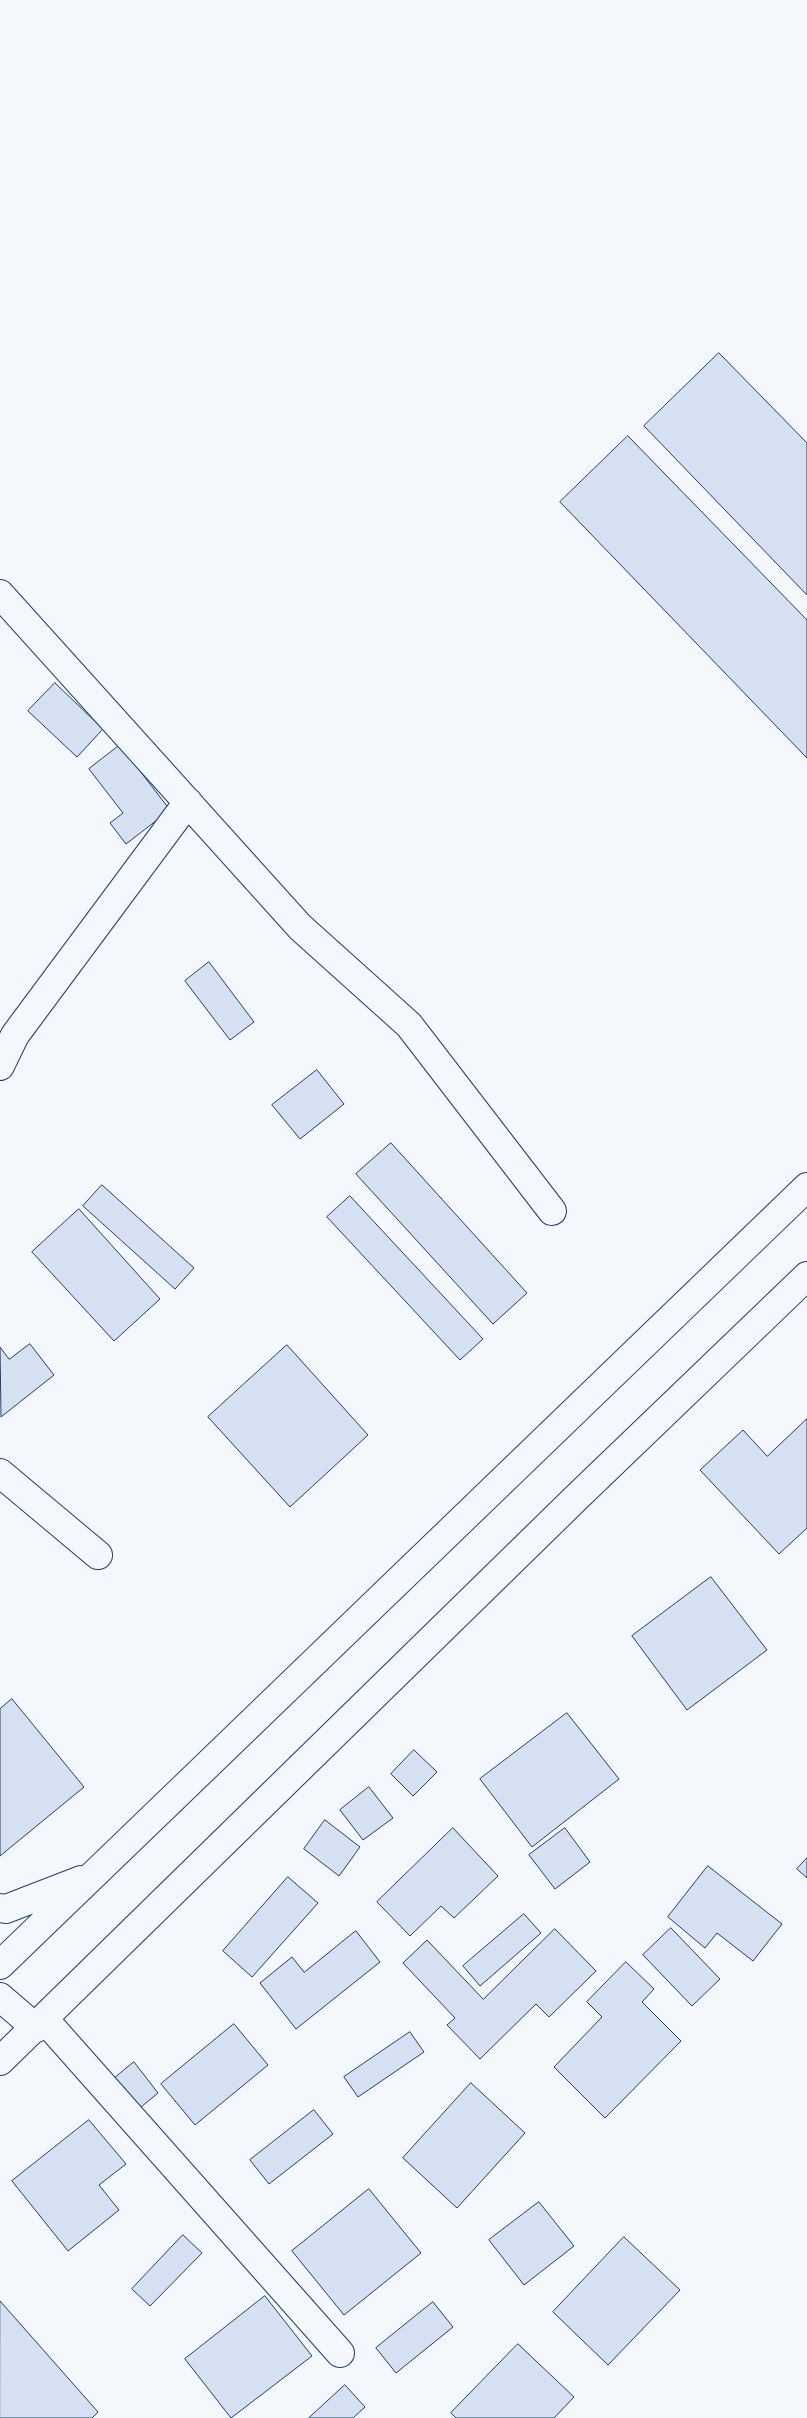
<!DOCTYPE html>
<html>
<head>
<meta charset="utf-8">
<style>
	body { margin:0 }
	canvas { display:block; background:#f4f7fb }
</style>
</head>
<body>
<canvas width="807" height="2418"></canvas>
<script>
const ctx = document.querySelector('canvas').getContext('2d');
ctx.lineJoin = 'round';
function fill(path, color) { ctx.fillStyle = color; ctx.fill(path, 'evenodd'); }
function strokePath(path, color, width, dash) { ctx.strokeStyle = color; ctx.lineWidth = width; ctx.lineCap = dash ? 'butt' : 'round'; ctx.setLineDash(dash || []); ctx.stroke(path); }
const building = new Path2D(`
	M719,353L807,443V595L644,426Z
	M628,436L807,620V758L560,502Z
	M55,683L103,729L77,757L28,711Z
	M120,745L170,810L126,844L110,823L123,813L89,769Z
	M209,962L254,1022L230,1040L185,981Z
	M317,1070L344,1104L300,1139L272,1105Z
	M391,1143L527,1293L493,1324L356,1174Z
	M102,1185L194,1268L175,1289L83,1206Z
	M350,1196L483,1339L460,1360L327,1217Z
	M79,1209L160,1299L114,1341L32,1252Z
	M30,1344L54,1375L1,1417L0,1347L9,1359Z
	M287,1345L368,1435L290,1507L208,1417Z
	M807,1419V1528L779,1554L700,1470L743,1430L767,1456Z
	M711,1577L767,1650L687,1710L632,1636Z
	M12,1699L84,1787L0,1856V1709Z
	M567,1713L619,1779L532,1847L480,1779Z
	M414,1750L437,1772L413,1796L391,1774Z
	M369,1787L393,1818L363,1840L340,1810Z
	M325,1820L360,1847L339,1876L304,1849Z
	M453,1828L498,1876L454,1918L441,1906L410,1936L377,1902Z
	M565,1828L590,1862L555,1889L529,1855Z
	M807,1858V1878L797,1869Z
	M708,1866L782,1924L753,1961L717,1933L705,1948L668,1917Z
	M288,1877L318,1903L252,1977L223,1951Z
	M524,1914L541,1933L480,1986L463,1966Z
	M671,1928L720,1979L692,2006L643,1955Z
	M555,1929L596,1971L549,2017L536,2004L480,2059L447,2025L455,2018L403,1963L427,1940L483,1999Z
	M356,1931L380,1962L296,2029L260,1983L292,1957L304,1972Z
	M626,1962L654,1989L642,2002L681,2041L605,2118L554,2067L602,2017L587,2002Z
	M234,2024L268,2065L195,2125L161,2084Z
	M410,2032L424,2052L358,2097L344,2077Z
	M134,2062L158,2093L135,2112L110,2082Z
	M471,2083L525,2133L457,2208L403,2158Z
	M314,2110L333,2134L269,2184L250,2160Z
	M89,2120L126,2164L99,2185L119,2210L68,2251L12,2181Z
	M369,2189L421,2253L344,2315L292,2251Z
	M539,2202L574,2246L524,2285L489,2240Z
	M183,2235L202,2253L150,2306L132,2289Z
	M624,2237L680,2290L608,2365L553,2312Z
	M265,2296L312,2356L231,2418L185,2359Z
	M0,2301L98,2412L92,2418H0Z
	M433,2302L453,2327L396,2373L376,2348Z
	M518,2344L574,2397L554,2418H456L451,2413Z
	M345,2385L365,2407L353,2418H309Z`);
const minor = new Path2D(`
	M0,594L300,927L409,1025L552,1211
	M0,1066L15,1035L188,802
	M0,1473L98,1555
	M44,2019L340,2353`);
const tertiary = new Path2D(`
	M0,1997L36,2028`);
const primary = new Path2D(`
	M0,1908L6,1909L81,1880
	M0,1965L807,1187
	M0,2061L577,1497L807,1276`);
fill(building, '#d5e0f0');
strokePath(building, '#1d3f73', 1);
strokePath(minor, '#1d3f73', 30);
strokePath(tertiary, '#1d3f73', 30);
strokePath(primary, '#1d3f73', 30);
strokePath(minor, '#f4f7fb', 28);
strokePath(tertiary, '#f4f7fb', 28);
strokePath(primary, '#f4f7fb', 28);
</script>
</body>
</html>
